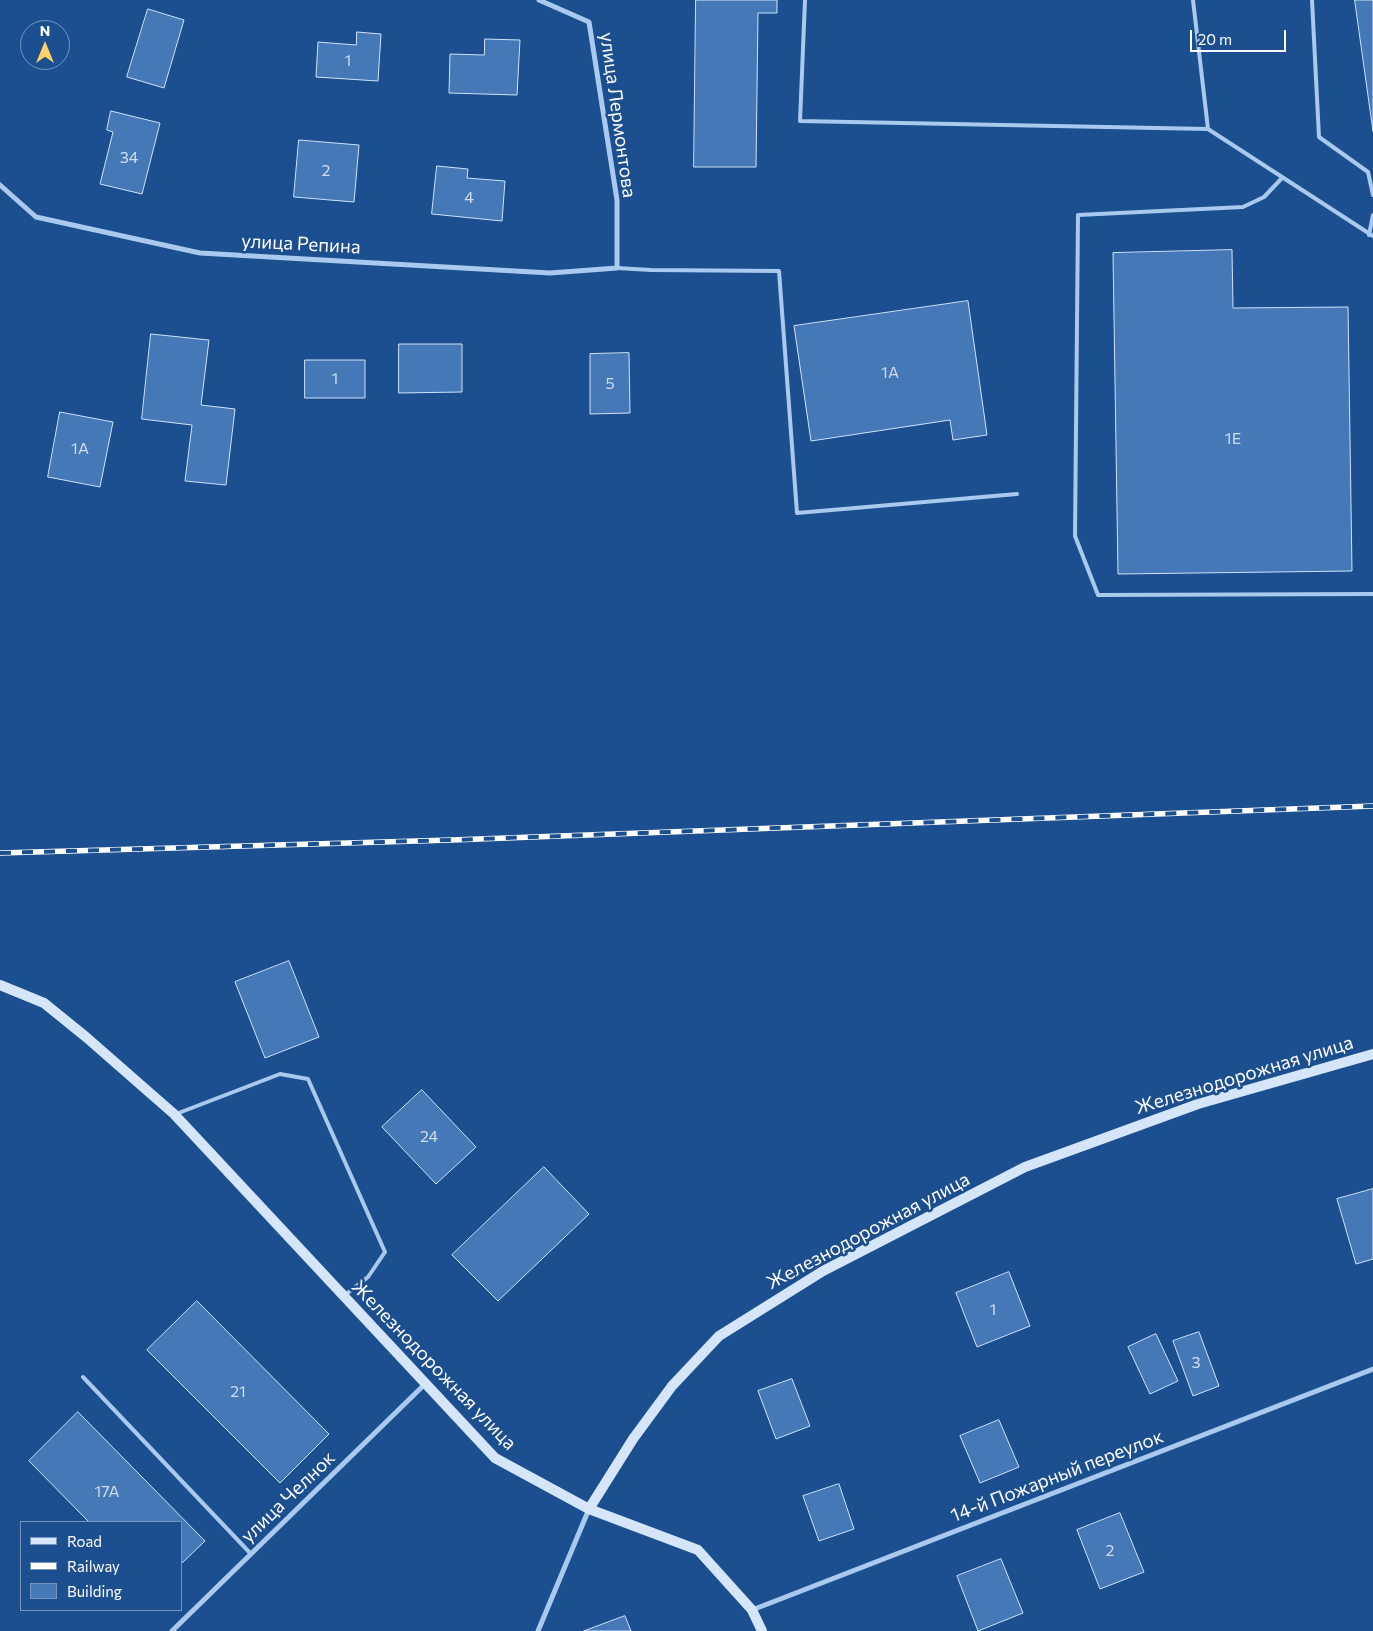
<!DOCTYPE html>
<html>
<head>
<meta charset="utf-8">
<style>
	body { margin:0 }
	#map { position:relative; width:1373px; height:1631px; overflow:hidden; background:#1b4f8f; font-family:Commissioner,sans-serif }
	canvas { display:block }
	.legend { position:absolute; left:20px; top:1521px; width:162px; height:90px; box-sizing:border-box; background:#1b4f8f; border:1px solid #7695bc; margin:0; padding:6px 9px; list-style:none; font-size:15px; color:#fff }
	.legend li { display:flex; align-items:center; gap:10px; height:25px }
	.legend b { width:25px; border:1px solid #7695bc }
	.north { position:absolute; left:20px; top:20px; width:50px; height:50px; box-sizing:border-box; background:#1b4f8f; border:1px solid #7695bc; border-radius:50%; rotate:0deg; font-size:14px; font-weight:700; line-height:20px; text-align:center; color:#fff }
	.north::after { content:''; display:block; margin:auto; width:18px; height:22px; background:#ffd166; clip-path:polygon(50% 0,100% 100%,50% 72%,0 100%) }
	.scale { position:absolute; left:1190px; top:30px; width:96px; height:22px; box-sizing:border-box; border:2px solid #fff; border-top:0; padding-left:6px; font-size:15px; line-height:18px; white-space:nowrap; color:#fff; -webkit-text-stroke:4px #1b4f8f; paint-order:stroke }
</style>
</head>
<body>
<div id="map">
<canvas width="1373" height="1631"></canvas>
<ul class="legend">
<li><b style="height:6px;background:#d6e6fa"></b>Road</li>
<li><b style="height:6px;background:#fff"></b>Railway</li>
<li><b style="height:14px;background:#4478b7"></b>Building</li>
</ul>
<div class="north">N</div>
<div class="scale">20 m</div>
</div>
<script>
const ctx = document.querySelector('canvas').getContext('2d');
ctx.lineJoin = 'round';
function fill(path, color) { ctx.fillStyle = color; ctx.fill(path, 'evenodd'); }
function strokePath(path, color, width, dash) { ctx.strokeStyle = color; ctx.lineWidth = width; ctx.lineCap = dash ? 'butt' : 'round'; ctx.setLineDash(dash || []); ctx.stroke(path); }
function drawText(font, color, halo, rows, align = 'center') {
  ctx.font = font + ' Commissioner,sans-serif'; ctx.lineWidth = 5; ctx.setLineDash([]); ctx.textBaseline = 'middle'; ctx.strokeStyle = halo; ctx.fillStyle = color; for (const [text, x, y, turn = 0] of rows) {
    ctx.save(); ctx.translate(x, y); ctx.rotate((+turn || 0) * Math.PI / 180); ctx.textAlign = isNaN(turn) ? turn : align; if (halo) ctx.strokeText(text, 0, 0); ctx.fillText(text, 0, 0); ctx.restore();
  }
}
const building = new Path2D(`
	M696,0H777V13H758L756,167H694Z
	M1355,0H1373V131Z
	M148,9L184,20L164,88L127,77Z
	M357,32L381,34L378,81L316,77L318,42L356,45Z
	M485,39L520,40L517,95L449,93L450,54L484,55Z
	M111,111L160,123L142,194L100,184L113,132L107,130Z
	M299,140L359,145L354,202L294,197Z
	M437,166L468,169L467,178L505,181L502,221L432,214Z
	M1232,250L1233,308L1348,307L1352,571L1118,574L1113,253Z
	M968,301L987,435L953,440L950,420L811,441L794,326Z
	M151,334L209,340L201,405L235,409L226,485L185,481L192,425L142,419Z
	M399,344H462V392L399,393Z
	M629,353L630,413L590,414V354Z
	M305,360H365V398H305Z
	M60,412L113,422L100,487L48,477Z
	M289,961L319,1037L265,1058L235,982Z
	M422,1090L476,1147L436,1184L382,1127Z
	M544,1167L589,1214L498,1301L452,1255Z
	M1373,1189V1259L1356,1264L1337,1199Z
	M1009,1272L1030,1326L977,1347L956,1293Z
	M197,1301L329,1434L280,1483L147,1350Z
	M1199,1332L1219,1386L1193,1396L1173,1341Z
	M1156,1334L1178,1381L1150,1394L1128,1347Z
	M792,1379L810,1426L776,1439L758,1391Z
	M78,1412L205,1541L181,1564V1522H89L29,1461Z
	M999,1420L1019,1467L980,1483L960,1436Z
	M839,1484L854,1529L819,1541L803,1496Z
	M1120,1513L1144,1572L1100,1589L1077,1530Z
	M1001,1559L1023,1613L978,1631L957,1576Z
	M625,1616L631,1631H584Z`);
const lane = new Path2D(`
	M805,0L800,121L1208,129L1373,236
	M1193,0L1208,129
	M1312,0L1319,137L1368,172L1373,195
	M1282,178L1264,197L1243,207L1078,215L1075,536L1098,595L1373,594
	M1369,235L1373,215
	M617,268L651,270L779,271L797,513L1017,494
	M176,1114L280,1074L308,1079L385,1252L368,1277L345,1295
	M83,1377L251,1554`);
const street = new Path2D(`
	M0,185L36,217L200,253L550,273L617,268V200L589,22L539,0
	M752,1610L1373,1369
	M172,1631L425,1384
	M538,1631L589,1509`);
const secondary = new Path2D(`
	M0,985L44,1003L86,1037L174,1114L495,1458L589,1509L698,1550L752,1610L762,1631
	M589,1509L633,1439L672,1386L719,1336L823,1271L1025,1167L1198,1104L1373,1054`);
const rail = new Path2D(`
	M0,853L452,840L1373,806`);
const numberNames = [
	["1",348,61],
	["34",129,158],
	["2",326,171],
	["4",469,198],
	["1А",890,373],
	["1",335,379],
	["5",610,384],
	["1Е",1233,439],
	["1А",80,449],
	["24",429,1137],
	["1",993,1310],
	["3",1196,1363],
	["21",238,1392],
	["17А",107,1492],
	["2",1110,1551]
];
const streetNames = [
	["улица Лермонтова",618,115,82],
	["улица Репина",301,244,3],
	["Железнодорожная улица",1244,1075,-17],
	["Железнодорожная улица",868,1231,-28],
	["Железнодорожная улица",434,1365,46],
	["14-й Пожарный переулок",1057,1476,-21],
	["улица Челнок",288,1497,-44]
];
fill(building, '#4478b7');
strokePath(building, '#cfe3fa', 1);
strokePath(lane, '#a9c9ee', 4);
strokePath(street, '#a9c9ee', 5);
strokePath(secondary, '#d6e6fa', 10);
strokePath(rail, '#fff', 5.5);
strokePath(rail, '#1b4f8f', 4, [11]);
drawText('16px', '#d0dded', null, numberNames);
drawText('19px', '#fff', '#1b4f8f', streetNames);
</script>
</body>
</html>
